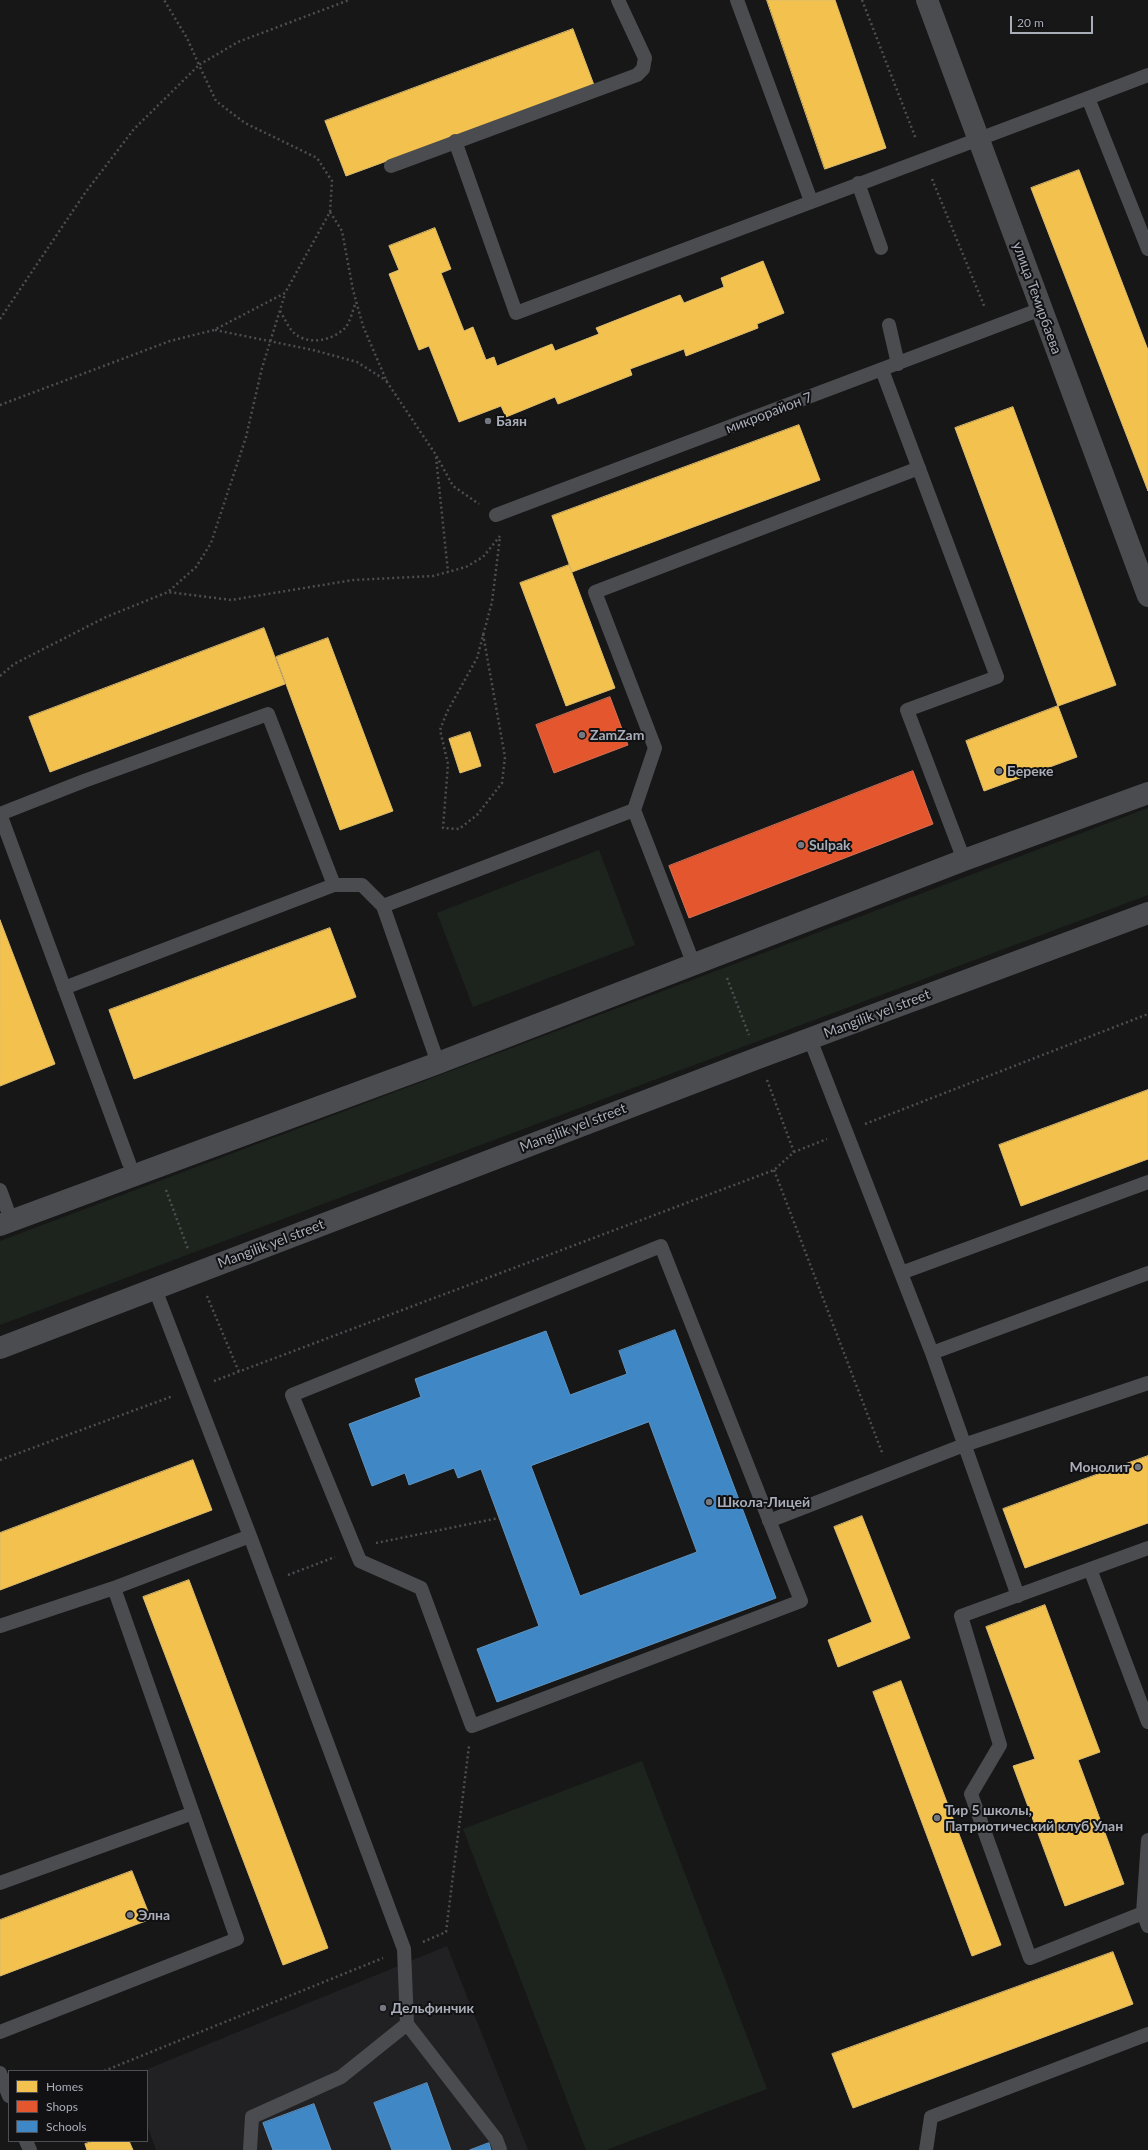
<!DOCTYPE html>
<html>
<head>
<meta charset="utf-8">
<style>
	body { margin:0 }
	#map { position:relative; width:1148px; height:2150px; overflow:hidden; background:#171717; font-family:Lato,sans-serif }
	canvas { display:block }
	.legend { position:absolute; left:8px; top:2070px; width:140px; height:72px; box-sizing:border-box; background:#111113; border:1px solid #4d4f55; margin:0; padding:5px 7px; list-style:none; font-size:12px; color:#a8adb8 }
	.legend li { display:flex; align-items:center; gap:8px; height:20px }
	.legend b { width:20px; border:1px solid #4d4f55 }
	.scale { position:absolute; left:1010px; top:16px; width:83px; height:18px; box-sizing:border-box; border:2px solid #a8adb8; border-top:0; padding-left:5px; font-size:12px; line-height:14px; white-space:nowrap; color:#a8adb8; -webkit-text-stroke:3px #111113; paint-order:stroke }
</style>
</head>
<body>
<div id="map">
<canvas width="1148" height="2150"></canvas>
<ul class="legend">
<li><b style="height:11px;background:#f2c14e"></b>Homes</li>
<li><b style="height:11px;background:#e4572e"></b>Shops</li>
<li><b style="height:11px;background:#3f88c5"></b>Schools</li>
</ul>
<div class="scale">20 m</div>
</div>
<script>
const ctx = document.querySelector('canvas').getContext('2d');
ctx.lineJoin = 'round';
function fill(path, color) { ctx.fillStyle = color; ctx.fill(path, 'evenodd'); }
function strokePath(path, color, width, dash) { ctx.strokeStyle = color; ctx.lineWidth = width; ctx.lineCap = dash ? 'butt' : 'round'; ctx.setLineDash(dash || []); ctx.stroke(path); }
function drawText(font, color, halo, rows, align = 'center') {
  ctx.font = font + ' Lato,sans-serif'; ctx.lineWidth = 4; ctx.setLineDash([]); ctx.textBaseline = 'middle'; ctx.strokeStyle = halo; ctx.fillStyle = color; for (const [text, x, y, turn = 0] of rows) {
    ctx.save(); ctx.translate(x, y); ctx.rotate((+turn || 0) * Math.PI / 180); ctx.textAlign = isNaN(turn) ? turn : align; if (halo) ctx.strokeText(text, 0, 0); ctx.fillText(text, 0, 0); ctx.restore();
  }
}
const built = new Path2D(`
	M447,1946L528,2150H156L147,2125V2071H143Z`);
const green = new Path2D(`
	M1148,808V895L0,1325V1241Z
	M599,850L635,945L473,1007L437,913Z
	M642,1761L767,2089L606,2150H586L463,1829Z`);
const homes = new Path2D(`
	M767,0H835L886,148L825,169Z
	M573,29L594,85L346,176L325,121Z
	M1079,170L1148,350V491L1031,188Z
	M435,228L451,269L441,273L464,331L473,327L486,360L494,357L497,366L552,344L555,351L599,334L596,328L680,295L684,303L724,287L721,278L763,261L784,313L757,324L758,328L686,356L684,349L630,369L632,375L558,404L555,397L506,417L501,406L459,422L429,346L419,350L389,274L399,270L389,246Z
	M1013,407L1116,685L1058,706L955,428Z
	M799,425L820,480L572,572L552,516Z
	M569,565L615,688L566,706L520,583Z
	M264,628L285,684L50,772L29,717Z
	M328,638L393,811L340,830L276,657Z
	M1058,706L1077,757L984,791L966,741Z
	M470,732L481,766L460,773L449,739Z
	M0,920L55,1064L0,1086Z
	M330,928L356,997L134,1079L109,1010Z
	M1148,1090V1159L1021,1206L999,1145Z
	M1148,1456V1523L1025,1568L1003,1509Z
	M193,1460L212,1510L0,1590V1533Z
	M862,1516L910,1638L838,1667L828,1640L872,1622L834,1527Z
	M189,1580L328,1948L283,1965L143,1597Z
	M1045,1605L1100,1752L1078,1760L1124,1884L1065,1906L1013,1766L1035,1759L986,1627Z
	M901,1681L1001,1945L972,1956L873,1692Z
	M132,1871L151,1919L0,1976V1920Z
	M1113,1952L1133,2004L853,2108L832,2054Z
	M94,2141H129L133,2150H87L85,2144Z`);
const shops = new Path2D(`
	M610,697L628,745L554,773L536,725Z
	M913,771L933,824L689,918L669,866Z`);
const schools = new Path2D(`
	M675,1330L776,1598L497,1702L477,1649L539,1626L481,1469L458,1478L454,1468L409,1485L405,1473L372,1486L349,1424L421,1397L415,1379L546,1331L570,1395L627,1374L619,1351ZM649,1422L697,1552L580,1596L531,1466Z
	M427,2083L451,2150H392L374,2103Z
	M314,2104L331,2150H273L263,2123Z
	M489,2143L491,2150H470Z`);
const path = new Path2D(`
	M862,0L916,139
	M932,179L985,308
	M330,212L342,231L353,290L363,326L387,382L436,455L453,486L479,504
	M280,311C284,317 288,327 293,332C307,346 332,341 345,328C350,323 353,309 356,302
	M0,319L85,193L134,129L199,65L187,38L164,0
	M215,330L313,350L357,362L387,381
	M0,405L170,341L214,330L285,293L330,212L332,181L317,158L245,123L216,101L199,65L238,42L349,0
	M436,457L448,572
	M169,591L196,567L211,543L246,437L262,368L285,294
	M483,634L505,757L502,783L477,815L459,829L443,828L448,764L440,730L447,712L477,658L492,602L500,537
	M0,676L14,664L106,617L168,592L231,600L353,580L433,576L466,567L483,557L500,536
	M727,978L749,1035
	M767,1080L794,1152
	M865,1124L1148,1014
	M774,1170L883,1455
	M166,1190L188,1249
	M207,1296L239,1372
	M214,1381L774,1170L794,1152L827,1139
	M0,1460L173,1396
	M376,1543L499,1518
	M288,1575L335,1557
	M423,1942L446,1932L469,1746
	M104,2071L383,1958`);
const service = new Path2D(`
	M737,0L811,201
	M1088,98L1148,75
	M455,141L516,313L1088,98L1148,249
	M391,166L637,75L643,69L645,58L618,0
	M858,183L881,248
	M889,325L898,364
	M882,370L997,677L907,710L964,860
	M496,515L1041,309
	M0,814L84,781L268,714L334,885H362L383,906L438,1063
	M0,814L129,1163
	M383,906L634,810
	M694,965L634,810L655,748L595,592L919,468
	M64,988L334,885
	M810,1039L932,1353L1018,1596
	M0,1190L7,1209
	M661,1246L801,1601L472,1726L421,1588L360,1561L292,1395Z
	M901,1273L1148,1182
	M155,1289L250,1536L404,1949L407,2024L496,2139L500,2150
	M932,1353L1148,1273
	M769,1521L964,1445L1148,1383
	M1090,1569L1148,1722
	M0,1626L114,1588L250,1536
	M1148,1840L1143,1913L1148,1926
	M0,1883L193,1813
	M1143,1913L1030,1958L971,1794L1000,1745L961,1616L1148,1548
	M0,2032L237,1939L114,1588
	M0,2073L9,2096
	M26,2141L30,2150
	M250,2150L252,2117L341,2077L407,2024
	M926,2150L931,2117L1148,2034`);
const minor = new Path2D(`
	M927,0L1148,596`);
const tertiary = new Path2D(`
	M0,1225L438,1063L964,860L1148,793
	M0,1348L758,1058L1148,913`);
const markers = [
	[488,421,4,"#757880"],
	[582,735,4,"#757880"],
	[999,771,4,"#757880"],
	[801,845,4,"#757880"],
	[1138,1467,4,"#757880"],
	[709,1502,4,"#757880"],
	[937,1818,4,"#757880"],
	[130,1915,4,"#757880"],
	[383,2008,4,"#757880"]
];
const streetNames = [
	["улица Темирбаева",1037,298,70],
	["микрорайон 7",769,413,-21],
	["Mangilik yel street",877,1014,-21],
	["Mangilik yel street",573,1128,-21],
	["Mangilik yel street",271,1244,-21]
];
const poiNames = [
	["Баян",496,421],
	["ZamZam",590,735],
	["Береке",1007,771],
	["Sulpak",809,845],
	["Монолит",1130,1467,"right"],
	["Школа-Лицей",717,1502],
	["Тир 5 школы,",945,1810],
	["Патриотический клуб Улан",945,1826],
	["Элна",138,1915],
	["Дельфинчик",391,2008]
];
fill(built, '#212123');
fill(green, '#1d241e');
fill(homes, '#f2c14e');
strokePath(homes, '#dcbb6e', 1);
fill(shops, '#e4572e');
strokePath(shops, '#d27157', 1);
fill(schools, '#3f88c5');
strokePath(schools, '#5e93c1', 1);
strokePath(path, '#4d4e52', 2.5, [2, 3]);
strokePath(service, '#4b4c50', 14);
strokePath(minor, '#4b4c50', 22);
strokePath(tertiary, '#4b4c50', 22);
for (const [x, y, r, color] of markers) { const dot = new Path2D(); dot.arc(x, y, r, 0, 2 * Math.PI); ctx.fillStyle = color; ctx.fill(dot); strokePath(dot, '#111113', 1.5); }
drawText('14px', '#a8adb8', '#111113', streetNames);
drawText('bold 14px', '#a8adb8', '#111113', poiNames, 'left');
</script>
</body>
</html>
